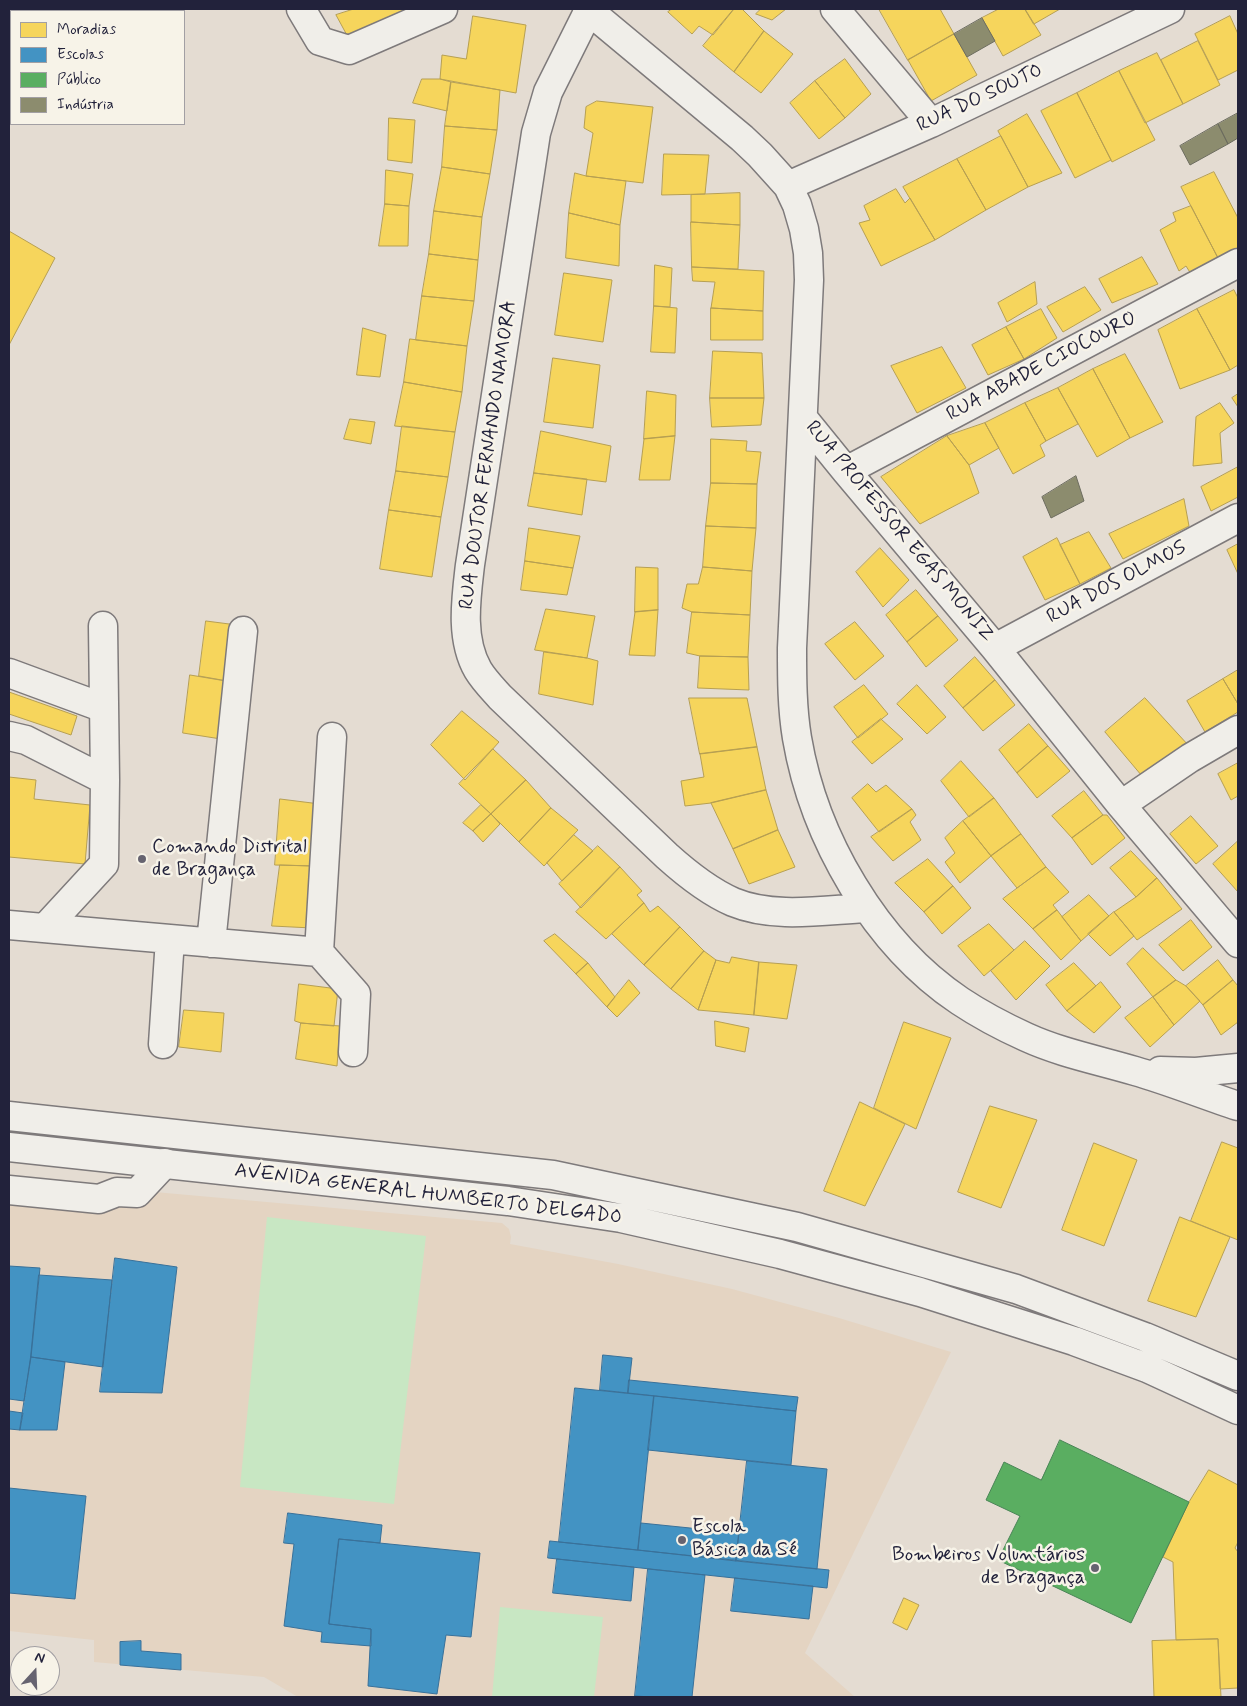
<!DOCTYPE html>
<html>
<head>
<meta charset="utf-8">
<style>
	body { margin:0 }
	#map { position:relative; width:1247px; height:1706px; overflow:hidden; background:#e4dcd2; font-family:Mynerve,sans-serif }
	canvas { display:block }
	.frame { position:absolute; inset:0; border:10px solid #22223b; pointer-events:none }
	.legend { position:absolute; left:10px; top:10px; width:175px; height:115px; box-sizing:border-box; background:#f7f3e8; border:1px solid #a29fa3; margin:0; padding:6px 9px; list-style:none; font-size:15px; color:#22223b }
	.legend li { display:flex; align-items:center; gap:10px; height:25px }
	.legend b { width:25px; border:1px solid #a29fa3 }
	.north { position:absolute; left:10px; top:1646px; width:50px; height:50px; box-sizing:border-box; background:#f7f3e8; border:1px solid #a29fa3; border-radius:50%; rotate:20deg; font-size:14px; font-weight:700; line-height:20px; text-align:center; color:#22223b }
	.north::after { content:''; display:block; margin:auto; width:18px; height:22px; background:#666370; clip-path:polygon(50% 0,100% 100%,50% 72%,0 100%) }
</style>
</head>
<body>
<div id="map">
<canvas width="1247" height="1706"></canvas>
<div class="frame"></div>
<ul class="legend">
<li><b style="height:14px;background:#f6d55c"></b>Moradias</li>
<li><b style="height:14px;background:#4393c3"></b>Escolas</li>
<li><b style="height:14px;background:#5aae61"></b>Público</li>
<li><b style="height:14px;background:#8c8c6e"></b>Indústria</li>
</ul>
<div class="north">N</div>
</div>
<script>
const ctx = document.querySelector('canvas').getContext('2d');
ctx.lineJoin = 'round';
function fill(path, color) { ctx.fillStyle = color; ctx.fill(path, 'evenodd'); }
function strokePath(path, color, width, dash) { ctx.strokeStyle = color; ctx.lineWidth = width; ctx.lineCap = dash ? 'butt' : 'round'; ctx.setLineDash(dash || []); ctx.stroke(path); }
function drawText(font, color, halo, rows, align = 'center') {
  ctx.font = font + ' Mynerve,sans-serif'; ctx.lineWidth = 5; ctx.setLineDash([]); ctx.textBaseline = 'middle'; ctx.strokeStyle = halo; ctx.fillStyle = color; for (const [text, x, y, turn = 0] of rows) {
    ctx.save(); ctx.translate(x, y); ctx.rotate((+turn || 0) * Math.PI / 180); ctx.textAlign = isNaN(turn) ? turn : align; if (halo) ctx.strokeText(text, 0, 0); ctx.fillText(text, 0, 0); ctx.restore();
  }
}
const built = new Path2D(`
	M9,1179L502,1223L509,1229L511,1237L510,1244L618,1264L732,1289L839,1318L951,1352L805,1653L855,1697H298L264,1677L94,1662V1640L9,1631Z`);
const green = new Path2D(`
	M267,1217L426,1236L394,1504L240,1487Z
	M500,1607L603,1617L594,1697H492Z`);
const homes = new Path2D(`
	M354,9H404L407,16L349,39L336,15Z
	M672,9H734L713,35L699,26L692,34L668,12Z
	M734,9H742L764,31L734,72L703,46Z
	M761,9H786L772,20L756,14Z
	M879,9H940L954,34L908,60Z
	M999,9H1025L1041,35L1003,56L982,18Z
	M1025,9H1060L1034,24Z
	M473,16L526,25L516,93L440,79L442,55L466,59Z
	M1230,16L1238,34V70L1218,80L1195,34Z
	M764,31L793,54L761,93L734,72Z
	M954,34L977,75L931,101L908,60Z
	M1198,41L1220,85L1183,104L1161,60Z
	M1157,53L1183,104L1145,123L1119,71Z
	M845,59L871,94L845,118L815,81Z
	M1119,71L1155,140L1112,162L1077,93Z
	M422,79H440L451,82L447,111L413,103Z
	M9,80L11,84V110L9,113Z
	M815,81L845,118L819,139L790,103Z
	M451,82L500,90L497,130L445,126Z
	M1077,93L1111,160L1075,178L1041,111Z
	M597,101L653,107L643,183L586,176L593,133L584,128L586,107Z
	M1027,114L1062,173L1028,187L998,131Z
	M389,118L415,120L412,163L388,160Z
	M445,126L497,130L490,174L442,167Z
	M1001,136L1028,187L986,210L957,159Z
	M664,154L709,155L705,194L662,195Z
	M957,159L986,210L935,240L903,187Z
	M442,167L490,174L482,217L434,211Z
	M386,170L413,174L409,206L385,204Z
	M1214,172L1238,218V249L1218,258L1181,187Z
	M575,173L586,176L626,181L620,225L569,213Z
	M896,189L905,203L910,198L935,240L881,266L859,223L870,220L864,206Z
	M740,193V225L691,222V195Z
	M385,204L409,206L408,246H379Z
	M1191,206L1218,258L1191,274L1186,266L1179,271L1160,230L1176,221L1173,213Z
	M434,211L482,217L478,260L429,254Z
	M569,213L620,225L619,266L566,258Z
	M691,222L740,225L738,269L692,267Z
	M9,231L55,258L9,345Z
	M429,254L478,260L474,301L422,296Z
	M1142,257L1158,284L1112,303L1099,279Z
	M655,265L672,268L670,307L654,306Z
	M692,267L764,271L763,311L711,308L715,282L693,281Z
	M564,273L612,280L603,342L555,335Z
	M1035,282L1037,304L1007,322L998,303Z
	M1085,287L1101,310L1063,332L1047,307Z
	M1234,290L1238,298V365L1230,370L1197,309Z
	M422,296L474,301L467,346L416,340Z
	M654,306L677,308L675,353L651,352Z
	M711,308L763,311V340H711Z
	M1041,309L1057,338L1024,359L1006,327Z
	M1197,309L1230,370L1180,389L1158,330Z
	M1006,327L1024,359L988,375L972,345Z
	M363,328L386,335L380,377L357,375Z
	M410,339L467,346L462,392L404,382Z
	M942,347L966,388L917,413L891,366Z
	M713,351L762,353L764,398H710Z
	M1125,354L1163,422L1130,438L1093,369Z
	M553,358L600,365L593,428L544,422Z
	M1093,369L1130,438L1097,457L1058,388Z
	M404,382L462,392L455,432L395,426Z
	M1058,388L1078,424L1046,441L1025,403Z
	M647,391L676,395L675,436L644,439Z
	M1238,394V407L1232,398Z
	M710,398H764L761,425L712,427Z
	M1025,403L1046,441L1040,445L1045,456L1013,474L985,423Z
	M1220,403L1234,423L1220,433L1222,463L1193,466L1196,417Z
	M350,419L375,422L371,444L344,439Z
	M985,423L999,448L969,465L947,436Z
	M402,426L455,432L448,477L396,471Z
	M541,431L611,446L606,482L534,473Z
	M675,436L670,480H639L644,439Z
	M947,436L969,465L979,493L920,524L881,477Z
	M711,439L747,441L746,451L761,452L757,484L711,483Z
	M1238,467V497L1211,511L1201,487Z
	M396,471L448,477L441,517L389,510Z
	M534,473L587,479L582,515L528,506Z
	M711,483L757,484L756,528L706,526Z
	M1184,499L1189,526L1123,559L1109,534Z
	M389,510L441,517L432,577L380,569Z
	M706,526L756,528L752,571L703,567Z
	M529,528L580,536L573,568L525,561Z
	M1089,532L1111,568L1080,584L1060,545Z
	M1057,538L1080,584L1045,600L1023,557Z
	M1238,544V574L1227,550Z
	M880,548L909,580L883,607L856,572Z
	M525,561L573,568L567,595L521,590Z
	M636,567L658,568V610L635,612Z
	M703,567L752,571L750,615L692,612L682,608L687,584H698Z
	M916,590L938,616L907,642L886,615Z
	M546,609L595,616L587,658L535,650Z
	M658,610L655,656L629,655L635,612Z
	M692,612L750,615L748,657L700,656L687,653Z
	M938,616L958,640L926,667L907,642Z
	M206,621L237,625L233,682L199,676Z
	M855,622L884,656L855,680L825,644Z
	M544,652L587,658L598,661L593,705L539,694Z
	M700,656L748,657L749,690L698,688Z
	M975,657L995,680L963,708L944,686Z
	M1238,670V704L1223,679Z
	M190,675L226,681L221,739L183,733Z
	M1223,679L1238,704V712L1205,732L1187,701Z
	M995,680L1015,705L983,731L963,708Z
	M864,685L888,714L858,738L834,707Z
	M917,685L946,717L927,734L897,704Z
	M9,692L77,716L71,735L9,714Z
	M689,698H747L757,747L700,754Z
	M1145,698L1189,746L1147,782L1105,732Z
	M462,711L499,742L465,780L431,745Z
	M881,719L903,739L872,764L852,742Z
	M1029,724L1048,746L1017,773L999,750Z
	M1048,746L1070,771L1037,798L1017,773Z
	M757,747L766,790L711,803L685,806L681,781L704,777L700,754Z
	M493,749L526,780L491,814L459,784Z
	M961,761L994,798L969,817L941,781Z
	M1238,763V796L1231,800L1218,774Z
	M9,777L36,780L34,799L90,805L85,864L9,857Z
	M526,780L551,808L519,842L491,814Z
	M868,784L876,792L886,785L912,809L879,832L852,798Z
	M766,790L778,830L733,849L711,803Z
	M1084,791L1103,815L1072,838L1052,816Z
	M994,798L1021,834L991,856L963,821Z
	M280,799L320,804L314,866L275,865Z
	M481,805L491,814L473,831L463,823Z
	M551,808L578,830L544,866L519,842Z
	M912,809L916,815L910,822L921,840L893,861L871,837Z
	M491,814L500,824L483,842L473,831Z
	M1103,815H1107L1125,838L1092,865L1072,838Z
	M1191,816L1218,846L1196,864L1170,834Z
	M963,821L991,856L960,883L945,862L955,853L945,838Z
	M778,830L795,867L749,884L733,849Z
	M1021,834L1046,867L1017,888L991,856Z
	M574,835L593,851L562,881L547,863Z
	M1238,841V892L1213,864Z
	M598,846L620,867L581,908L559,884Z
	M1131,851L1157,878L1136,897L1110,868Z
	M928,859L953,886L924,912L895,883Z
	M280,865L314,866L312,928L272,926Z
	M620,867L642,891L637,895L644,903L606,939L576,912Z
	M1046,867L1069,892L1053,905L1057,910L1033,929L1003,899Z
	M1157,878L1182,909L1137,940L1114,912L1136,897Z
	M953,886L971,908L942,934L924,912Z
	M1089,895L1109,916L1081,941L1062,917Z
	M644,903L650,912L658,906L680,927L644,965L612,934Z
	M1057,910L1081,941L1061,960L1033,929Z
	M1114,912L1134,936L1110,956L1088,934Z
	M1191,920L1212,947L1183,971L1159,945Z
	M989,924L1014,950L984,976L958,946Z
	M680,927L704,951L671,989L644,965Z
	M555,934L588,963L576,974L544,941Z
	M1025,941L1050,966L1016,1000L991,971Z
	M1143,948L1176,980L1153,997L1127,964Z
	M704,951L716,960L698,1010L671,989Z
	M732,957L759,962L754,1015L698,1010L716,960L729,963Z
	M1218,960L1233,980L1203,1005L1186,986Z
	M759,962L797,965L787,1019L754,1015Z
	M588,963L615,997L607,1007L576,974Z
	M1074,963L1096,986L1067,1011L1046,985Z
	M629,980L640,993L617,1017L607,1007Z
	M1176,980L1186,986L1200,1001L1174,1025L1153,997Z
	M1233,980L1238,986V1022L1221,1035L1203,1005Z
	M1101,982L1121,1007L1094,1033L1067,1011Z
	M299,984L338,989L334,1026L301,1023L295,1021Z
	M1153,997L1174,1025L1150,1047L1125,1018Z
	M184,1010L224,1013L221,1052L179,1047Z
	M715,1021L749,1028L745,1052L716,1046Z
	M904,1022L951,1038L916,1129L874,1108Z
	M301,1023L340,1026L337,1066L296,1059Z
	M860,1102L905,1124L865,1206L824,1191Z
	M990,1106L1037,1120L1001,1208L958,1192Z
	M1222,1142L1238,1148V1240L1191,1221Z
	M1094,1143L1137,1160L1104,1246L1062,1230Z
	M1180,1217L1230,1237L1196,1317L1148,1301Z
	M1209,1470L1238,1485V1542L1235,1548L1238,1552V1688L1220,1689L1218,1639L1176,1640L1173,1562L1163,1557L1189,1502Z
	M904,1598L919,1605L907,1630L893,1623Z
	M1218,1639L1221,1697H1154L1152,1641Z`);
const schools = new Path2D(`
	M115,1258L177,1267L162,1393L100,1392Z
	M9,1266L40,1268L31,1357L24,1401L9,1399Z
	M39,1275L112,1280L103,1367L31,1357Z
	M603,1355L632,1358L628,1393L600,1390Z
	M31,1357L65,1362L57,1430H20Z
	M629,1380L798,1397L796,1411L628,1393Z
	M575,1388L654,1396L638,1550L559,1542Z
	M654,1396L796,1411L791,1465L648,1450Z
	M9,1411L23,1413L20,1430L9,1429Z
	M747,1461L827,1469L817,1569L736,1561Z
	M9,1488L86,1496L75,1599L9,1593Z
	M288,1513L382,1525L380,1543L339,1539L329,1624L371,1629V1646L321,1642L322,1632L284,1626L294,1544L284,1543Z
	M641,1523L739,1533L736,1561L638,1550Z
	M339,1539L480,1553L471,1637L446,1635L437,1694L368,1686L371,1629L329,1624Z
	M550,1541L829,1570L827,1588L548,1558Z
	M557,1559L634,1567L631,1601L553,1593Z
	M648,1569L705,1575L692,1697H651L635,1696Z
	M735,1578L813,1586L809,1619L731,1611Z
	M141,1641V1651L181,1654V1670L120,1665V1642Z`);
const public = new Path2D(`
	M1060,1440L1189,1502L1131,1623L998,1560L1020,1516L986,1500L1004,1462L1041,1480Z`);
const industry = new Path2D(`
	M982,18L995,41L967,57L954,34Z
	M1238,113V138L1228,144L1218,124Z
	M1218,124L1228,144L1190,165L1180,146Z
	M1076,476L1084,501L1051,518L1042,497Z`);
const minor = new Path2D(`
	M301,9L320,41L349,50L443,9
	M587,9L742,138L760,155L788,186L797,205L804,229L808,253L809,280L792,648C792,678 792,708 797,738C814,838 875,944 960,1001C981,1015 1004,1027 1026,1037C1061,1053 1098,1060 1135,1071C1170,1081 1204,1095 1238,1106
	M835,9L931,123
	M589,10L548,92L536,133L470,565C466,599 460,639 478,670C484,680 492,688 500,697L667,856C687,874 708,891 733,902C774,919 824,910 866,908
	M788,186L931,123L1170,9
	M803,418L846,471L995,648L1121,805L1238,943
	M846,471L1238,263
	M103,626L105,780
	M995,648L1238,518
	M9,673L104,708
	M9,736L26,740L105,780L104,864L45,928
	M1121,805L1190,758L1238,730
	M9,925L319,952L356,994L353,1052
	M211,943L243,631
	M319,952L332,737
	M163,1044L170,939
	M1160,1071L1196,1072L1238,1068
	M9,1190L99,1199L117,1192L137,1193L165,1163`);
const major = new Path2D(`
	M9,1116L553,1175L797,1227L1016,1289L1145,1337L1238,1376
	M9,1147L508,1201L621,1218L780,1254L920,1292L1074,1341L1147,1368L1238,1410`);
const markers = [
	[142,859,5,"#666370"],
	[682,1540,5,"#666370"],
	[1095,1568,5,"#666370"]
];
const streetNames = [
	["RUA DO SOUTO",980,99,-25],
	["RUA ABADE CIOCOURO",1042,367,-28],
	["RUA DOUTOR FERNANDO NAMORA",489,455,-82],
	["RUA PROFESSOR EGAS MONIZ",899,532,50],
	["RUA DOS OLMOS",1117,583,-28],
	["AVENIDA GENERAL HUMBERTO DELGADO",428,1195,7]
];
const poiNames = [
	["Comando Distrital",152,848],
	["de Bragança",152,871],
	["Escola",692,1528],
	["Básica da Sé",692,1551],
	["Bombeiros Voluntários",1085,1556,"right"],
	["de Bragança",1085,1579,"right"]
];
fill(built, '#e4d4c2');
fill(green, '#c8e7c3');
fill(homes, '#f6d55c');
strokePath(homes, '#b69f52', 1);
fill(schools, '#4393c3');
strokePath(schools, '#39719a', 1);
fill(public, '#5aae61');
strokePath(public, '#498456', 1);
fill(industry, '#8c8c6e');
strokePath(industry, '#6c6c5f', 1);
strokePath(minor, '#7e7a7b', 31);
strokePath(major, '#7e7a7b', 31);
strokePath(minor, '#f0eee9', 28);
strokePath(major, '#f0eee9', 28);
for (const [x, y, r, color] of markers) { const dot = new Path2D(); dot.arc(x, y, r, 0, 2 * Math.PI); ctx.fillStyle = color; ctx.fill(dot); strokePath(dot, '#f7f3e8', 2); }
drawText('20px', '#22223b', '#f7f3e8', streetNames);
drawText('20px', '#22223b', '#f7f3e8', poiNames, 'left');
</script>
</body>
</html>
